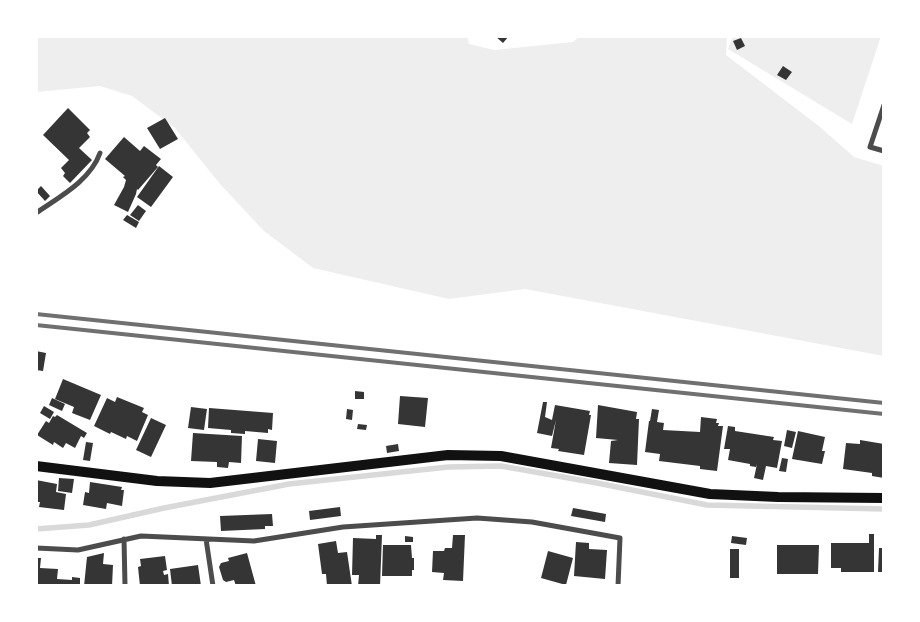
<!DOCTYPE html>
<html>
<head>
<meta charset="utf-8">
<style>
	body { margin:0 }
	#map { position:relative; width:920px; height:622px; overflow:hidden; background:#fff; font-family:"DejaVu Sans",sans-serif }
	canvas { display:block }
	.frame { position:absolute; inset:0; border:38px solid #fff; pointer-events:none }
</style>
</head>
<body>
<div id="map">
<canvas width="920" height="622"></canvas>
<div class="frame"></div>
</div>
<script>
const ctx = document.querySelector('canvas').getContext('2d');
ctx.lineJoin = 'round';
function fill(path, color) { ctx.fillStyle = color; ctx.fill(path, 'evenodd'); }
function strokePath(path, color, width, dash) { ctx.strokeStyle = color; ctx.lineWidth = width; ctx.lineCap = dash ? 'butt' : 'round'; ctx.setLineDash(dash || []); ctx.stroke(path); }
const green = new Path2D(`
	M36,36H467L469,44L494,50L573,42L580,36H727L726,55L820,127L854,157L884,166V356L525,289L449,299L313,268L264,231L220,184L175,128L132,96L100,86L36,92Z
	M733,36H881L852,124L728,49Z`);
const stream = new Path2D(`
	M36,529L89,525L164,508L289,484L448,467L501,466L597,483L707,505L884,509`);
const building = new Path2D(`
	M495,36H509L503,43Z
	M741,38L745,46L737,50L733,41Z
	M783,66L792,72L786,80L777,75Z
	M68,108L90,130L87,133L90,137L79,148L92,160L70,183L63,176L65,173L61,168L69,160L43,135Z
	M165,118L178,139L160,149L147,128Z
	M124,137L140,151L144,146L161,159L156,165L158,167L138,190L137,189L136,194L128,212L114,205L124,187L126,180L123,177L125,176L105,159Z
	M159,166L173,177L151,207L137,197Z
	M41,186L50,196L45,201L36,191Z
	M138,205L146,211L139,221L130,215Z
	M127,215L139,222L136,228L123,220Z
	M36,351L46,353L43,371L36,370Z
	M63,379L101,395L90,420L72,413L74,407L55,399Z
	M355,391L364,392V399H355Z
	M400,396L428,398L425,427L398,424Z
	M117,397L144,408L142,412L148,415L137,441L127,436L126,439L111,432L110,434L94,426L107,398L115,402Z
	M52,398L65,404L62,411L49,405Z
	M543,402H547L545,417L552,420L555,405L590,411L589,415H591L584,455L558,451L559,449L551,448L556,420L552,436L537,433Z
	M598,405L637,412L636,419H639L637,465L609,463L611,441L618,440L596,438Z
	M44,406L54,412L50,419L40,413Z
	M191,407L207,409L204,430L188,428Z
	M209,408L273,413L272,430L268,429V433L245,431V434L231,433V430L208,428Z
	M347,409L353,410L352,420L346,419Z
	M652,409L659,410L657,422L664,423L663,430L700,432L701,417L717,419L716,423H719L718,426H723L717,471L700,469V466L659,461L660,454L645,452L649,421H650Z
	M57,415L87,433L84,438L81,436L75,448L66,443L63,448L54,442L53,445L37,435L46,421L49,423L53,416L55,417Z
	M151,418L166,425L151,457L136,450Z
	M358,424L367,425L366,430L357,429Z
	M728,426L735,427V431L774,437L773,440L782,441L777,468L766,466L763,480L754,478L757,464L756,467L750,466V464L728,460L730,449H724Z
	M787,430L796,432L792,448L784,446Z
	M798,431L825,437L822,451H825L822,464L792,459Z
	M193,433L242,436L241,463L229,462L228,468L217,467V462L191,461Z
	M258,439L277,441L275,463L256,461Z
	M860,440L884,444V478L872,476V473L843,469L846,443L860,444Z
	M86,442L93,443L90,461L83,460Z
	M398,444L399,451L387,453L386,446Z
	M782,458L788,459L786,472L779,471Z
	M59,478L74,479L72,493L58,491Z
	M36,480L57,484L56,492L66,494L64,510L39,507L40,502H36Z
	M90,482L122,487L121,490H124L122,506L107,503L106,509L83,505L85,492L89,493Z
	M340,507L341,516L310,520L309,511Z
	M573,508L606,514L605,522L571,516Z
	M272,514L273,526H265V529L221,531L220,516Z
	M869,534H874V572H841V568H831V543H869Z
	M376,535H382L380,586H358L359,575H352L353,538L376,539Z
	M453,535H465L463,581L443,580L444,573L432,572L433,551H444L445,548H452Z
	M405,536L413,537V542H405Z
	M732,536L747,538L746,545L731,543Z
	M336,541L338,553L347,552L352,586H327L326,574H322L318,544Z
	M576,542L589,543V549L607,550L605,579L574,576Z
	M383,545H411L412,558H414V570H412V576H382Z
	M777,545H819L818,574H777Z
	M879,548H884V572H878Z
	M730,549H739V578H730Z
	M548,551L573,558L566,585L541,578Z
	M104,553L103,564L113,565L112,586H84L87,557Z
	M247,553L256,586H236L234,580L226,582L223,580L219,567L221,563L229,561L228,558Z
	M165,556L167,570L163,571L164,575L168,574L169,586H140L138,567L141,566L140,559Z
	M36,558H41L40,568L58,569L57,579L72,580V577L80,578V586H36Z
	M198,565L201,586H172L170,569Z`);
const minor = new Path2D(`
	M884,105L870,147L884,151
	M36,213C59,197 90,181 100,153
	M124,539L125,586
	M206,539L213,586
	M36,548L78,550L141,536L254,541L343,527L477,518L532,522L620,538L618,586`);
const secondary = new Path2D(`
	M36,466L157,481L210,483L448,455L501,456L710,494L778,497L884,498`);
const rail = new Path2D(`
	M36,314L884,403
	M36,325L884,414`);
fill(green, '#eee');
strokePath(stream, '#d9d9d9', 5.5);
fill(building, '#353535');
strokePath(minor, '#4c4c4c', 5);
strokePath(secondary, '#111', 10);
strokePath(rail, '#707070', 4);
</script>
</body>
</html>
